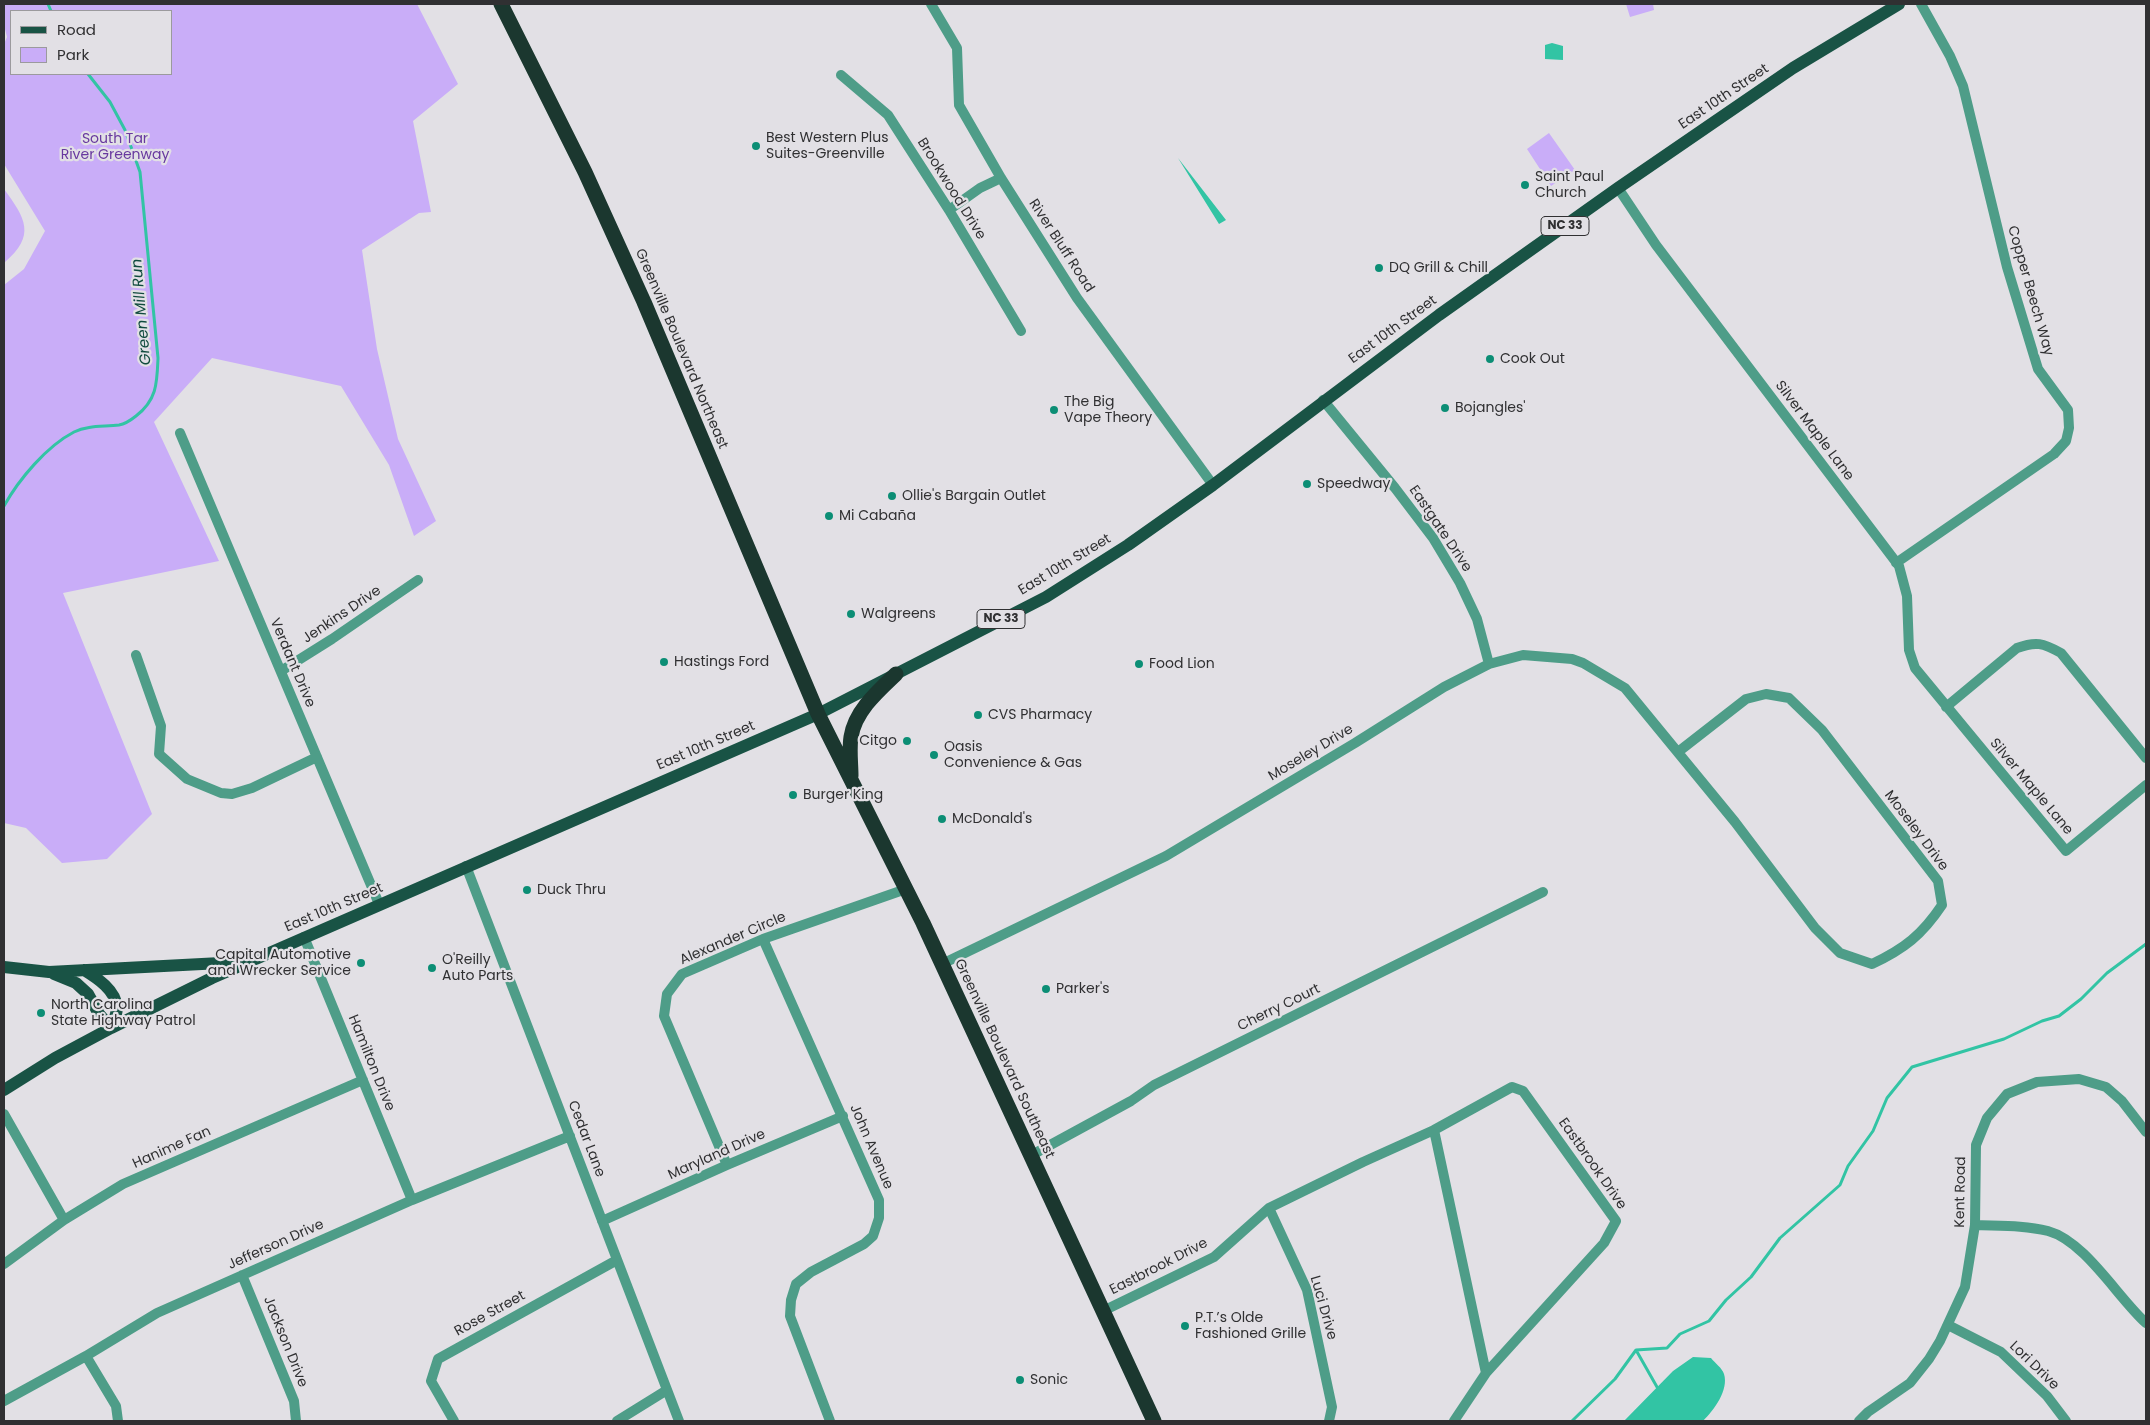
<!DOCTYPE html>
<html>
<head>
<meta charset="utf-8">
<style>
	body { margin:0 }
	#map { position:relative; width:2150px; height:1425px; overflow:hidden; background:#e2e0e5; font-family:Poppins,sans-serif }
	canvas { display:block }
	.frame { position:absolute; inset:0; border:5px solid #303032; pointer-events:none }
	.legend { position:absolute; left:10px; top:10px; width:162px; height:65px; box-sizing:border-box; background:#e2e0e5; border:1px solid #9b9a9d; margin:0; padding:6px 9px; list-style:none; font-size:15px; color:#303032 }
	.legend li { display:flex; align-items:center; gap:10px; height:25px }
	.legend b { width:25px; border:1px solid #9b9a9d }
</style>
</head>
<body>
<div id="map">
<canvas width="2150" height="1425"></canvas>
<div class="frame"></div>
<ul class="legend">
<li><b style="height:6px;background:#195345"></b>Road</li>
<li><b style="height:14px;background:#c9adf8"></b>Park</li>
</ul>
</div>
<script>
const ctx = document.querySelector('canvas').getContext('2d');
ctx.lineJoin = 'round';
function fill(path, color) { ctx.fillStyle = color; ctx.fill(path, 'evenodd'); }
function strokePath(path, color, width, dash) { ctx.strokeStyle = color; ctx.lineWidth = width; ctx.lineCap = dash ? 'butt' : 'round'; ctx.setLineDash(dash || []); ctx.stroke(path); }
function drawText(font, color, halo, rows, align = 'center') {
  ctx.font = font + ' Poppins,sans-serif'; ctx.lineWidth = 4.5; ctx.setLineDash([]); ctx.textBaseline = 'middle'; ctx.strokeStyle = halo; ctx.fillStyle = color; for (const [text, x, y, turn = 0] of rows) {
    ctx.save(); ctx.translate(x, y); ctx.rotate((+turn || 0) * Math.PI / 180); ctx.textAlign = isNaN(turn) ? turn : align; if (halo) ctx.strokeText(text, 0, 0); ctx.fillText(text, 0, 0); ctx.restore();
  }
}
const green = new Path2D(`
	M4,4H417L458,84L413,121L431,212L419,213L362,250L377,349L398,439L436,521L414,536L389,465L341,386L212,358L154,422L219,561L63,593L152,814L107,859L62,863L26,828L4,823V285L24,269L45,231L4,164V44L7,37L4,25ZM11,11H171V74H11Z
	M1626,4H1653L1654,10L1630,17Z
	M1549,133L1575,170L1551,186L1527,149Z
	M4,189C25,218 37,235 4,263Z`);
const water = new Path2D(`
	M1552,43L1563,46V60L1545,59V45Z
	M1178,158L1226,220L1219,224Z
	M1693,1357L1711,1358C1715,1363 1722,1368 1724,1374C1729,1390 1714,1410 1703,1421H1624L1673,1371Z`);
const stream = new Path2D(`
	M48,4L51,11
	M4,506C19,479 47,446 74,432C88,425 104,427 119,425C125,424 131,420 136,416C157,400 157,383 158,358L140,172L125,130L110,102L88,74
	M1636,1350L1667,1348L1680,1334L1709,1321L1726,1300L1751,1277L1780,1238L1840,1185L1848,1166L1873,1131L1887,1098L1912,1067L2004,1039L2042,1021L2059,1016L2081,999L2107,973L2146,944
	M1636,1350L1657,1387
	M1572,1421L1615,1379L1636,1350`);
const minor = new Path2D(`
	M931,4L957,48L959,105L1001,178L1077,298L1213,485
	M841,75L888,115L949,210L1021,331
	M1618,188L1656,245L1899,566L1907,596L1909,650L1915,668L2066,851L2146,785
	M949,210L980,188L1001,178
	M1323,400L1395,488L1433,538L1460,583L1477,619L1489,664
	M180,433L379,904
	M1896,563L2054,454L2066,441L2069,428L2068,410L2038,369L2007,267L1963,86L1950,56L1921,4
	M136,655L161,726L159,754L187,779L221,793L232,794L252,788L317,757
	M281,671L332,639L418,580
	M1946,707L2017,648C2036,641 2043,643 2061,653L2146,758
	M466,866L679,1421
	M304,937L412,1200
	M763,939L879,1200V1218L873,1236L864,1244L811,1272L796,1284L791,1300L790,1316L830,1421
	M942,964L1166,856L1355,743L1444,687L1489,664L1523,655L1572,659L1583,663L1625,688L1735,822L1815,928L1840,953L1872,964C1904,949 1922,935 1942,905L1938,881L1822,730L1789,698L1766,694L1746,699L1678,752
	M4,1114L64,1220
	M1030,1156L1131,1101L1154,1085L1543,892
	M727,1165L664,1016L667,994L682,974L763,939L906,889
	M1269,1208L1307,1290L1332,1407L1329,1421
	M602,1221L727,1165L843,1116
	M1975,1225C2000,1226 2024,1225 2048,1231C2085,1241 2118,1298 2146,1323
	M4,1264L64,1220L123,1184L363,1080
	M242,1275L294,1401L296,1421
	M1103,1311L1214,1257L1269,1208L1363,1162L1434,1130
	M1948,1325L2001,1352L2047,1396L2066,1421
	M86,1356L116,1406L118,1421
	M4,1401L86,1356L157,1313L412,1200L570,1136
	M454,1421L431,1381L438,1359L617,1260
	M617,1421L667,1390
	M1454,1421L1486,1373L1604,1243L1616,1221L1523,1091L1512,1087L1434,1130L1486,1373
	M1859,1421L1868,1412L1910,1383L1929,1359L1940,1341L1965,1287L1975,1225L1976,1145L1987,1118L2007,1094L2037,1082L2079,1079L2106,1087L2122,1101L2146,1132`);
const major = new Path2D(`
	M4,967L49,972L240,962
	M84,970C97,978 116,990 117,1008C117,1014 113,1022 111,1028
	M54,974L76,983L88,994L99,1014L111,1028
	M4,1090L55,1058L111,1028L212,978L818,714L1046,597L1128,545L1213,485L1439,315L1618,188L1793,68L1899,4`);
const highway = new Path2D(`
	M501,4L585,172L644,302L818,714L923,923L1154,1421
	M851,776C851,764 849,750 851,737C855,711 878,691 896,674`);
const markers = [
	[756,146,5,"#0c8e75"],
	[1525,185,5,"#0c8e75"],
	[1379,268,5,"#0c8e75"],
	[1490,359,5,"#0c8e75"],
	[1445,408,5,"#0c8e75"],
	[1054,410,5,"#0c8e75"],
	[1307,484,5,"#0c8e75"],
	[892,496,5,"#0c8e75"],
	[829,516,5,"#0c8e75"],
	[851,614,5,"#0c8e75"],
	[664,662,5,"#0c8e75"],
	[1139,664,5,"#0c8e75"],
	[978,715,5,"#0c8e75"],
	[907,741,5,"#0c8e75"],
	[934,755,5,"#0c8e75"],
	[793,795,5,"#0c8e75"],
	[942,819,5,"#0c8e75"],
	[527,890,5,"#0c8e75"],
	[361,963,5,"#0c8e75"],
	[432,968,5,"#0c8e75"],
	[1046,989,5,"#0c8e75"],
	[41,1013,5,"#0c8e75"],
	[1185,1326,5,"#0c8e75"],
	[1020,1380,5,"#0c8e75"]
];
const shields = [
	[1565,226,48],
	[1001,619,48]
];
const shieldNames = [
	["NC 33",1565,226],
	["NC 33",1001,619]
];
const streetNames = [
	["East 10th Street",1724,97,-34],
	["Brookwood Drive",951,189,58],
	["River Bluff Road",1061,246,57],
	["Copper Beech Way",2030,291,74],
	["East 10th Street",1393,330,-36],
	["Greenville Boulevard Northeast",681,349,67],
	["Silver Maple Lane",1814,431,53],
	["Eastgate Drive",1440,529,56],
	["East 10th Street",1065,565,-31],
	["Jenkins Drive",342,615,-34],
	["Verdant Drive",292,663,67],
	["East 10th Street",706,746,-23],
	["Moseley Drive",1311,753,-31],
	["Silver Maple Lane",2031,787,50],
	["Moseley Drive",1916,831,53],
	["East 10th Street",334,908,-23],
	["Alexander Circle",733,939,-23],
	["Cherry Court",1279,1008,-26],
	["Greenville Boulevard Southeast",1004,1059,65],
	["Hamilton Drive",371,1063,68],
	["Cedar Lane",586,1139,69],
	["John Avenue",871,1147,67],
	["Hanime Fan",172,1148,-24],
	["Maryland Drive",717,1155,-24],
	["Eastbrook Drive",1592,1164,55],
	["Kent Road",1961,1192,-89],
	["Jefferson Drive",276,1245,-24],
	["Eastbrook Drive",1159,1267,-27],
	["Luci Drive",1323,1308,74],
	["Rose Street",490,1314,-29],
	["Jackson Drive",285,1342,68],
	["Lori Drive",2034,1366,44]
];
const poiNames = [
	["Best Western Plus",766,138],
	["Suites-Greenville",766,154],
	["Saint Paul",1535,177],
	["Church",1535,193],
	["DQ Grill & Chill",1389,268],
	["Cook Out",1500,359],
	["The Big",1064,402],
	["Vape Theory",1064,418],
	["Bojangles'",1455,408],
	["Speedway",1317,484],
	["Ollie's Bargain Outlet",902,496],
	["Mi Cabaña",839,516],
	["Walgreens",861,614],
	["Hastings Ford",674,662],
	["Food Lion",1149,664],
	["CVS Pharmacy",988,715],
	["Citgo",897,741,"right"],
	["Oasis",944,747],
	["Convenience & Gas",944,763],
	["Burger King",803,795],
	["McDonald's",952,819],
	["Duck Thru",537,890],
	["Capital Automotive",351,955,"right"],
	["and Wrecker Service",351,971,"right"],
	["O'Reilly",442,960],
	["Auto Parts",442,976],
	["Parker's",1056,989],
	["North Carolina",51,1005],
	["State Highway Patrol",51,1021],
	["P.T.’s Olde",1195,1318],
	["Fashioned Grille",1195,1334],
	["Sonic",1030,1380]
];
const parkNames = [
	["South Tar",115,139],
	["River Greenway",115,155]
];
const waterNames = [
	["Green Mill Run",142,312,-95]
];
fill(green, '#c9adf8');
fill(water, '#32c4a4');
strokePath(stream, '#32c4a4', 3);
strokePath(minor, '#4e9d88', 10);
strokePath(major, '#195345', 12);
strokePath(highway, '#1b372f', 15);
for (const [x, y, r, color] of markers) { const dot = new Path2D(); dot.arc(x, y, r, 0, 2 * Math.PI); ctx.fillStyle = color; ctx.fill(dot); strokePath(dot, '#e2e0e5', 2); }
for (const [x, y, w] of shields) { const box = new Path2D(); box.roundRect(x - w / 2, y - 9.5, w, 19, 4); ctx.fillStyle = '#e2e0e5'; ctx.fill(box); strokePath(box, '#303032', 1); }
drawText('bold 12px', '#303032', null, shieldNames);
drawText('14px', '#303032', '#e2e0e5', streetNames);
drawText('14px', '#303032', '#e2e0e5', poiNames, 'left');
drawText('14px', '#68399f', '#e2e0e5', parkNames);
drawText('italic 15px', '#104b3e', '#e2e0e5', waterNames);
</script>
</body>
</html>
